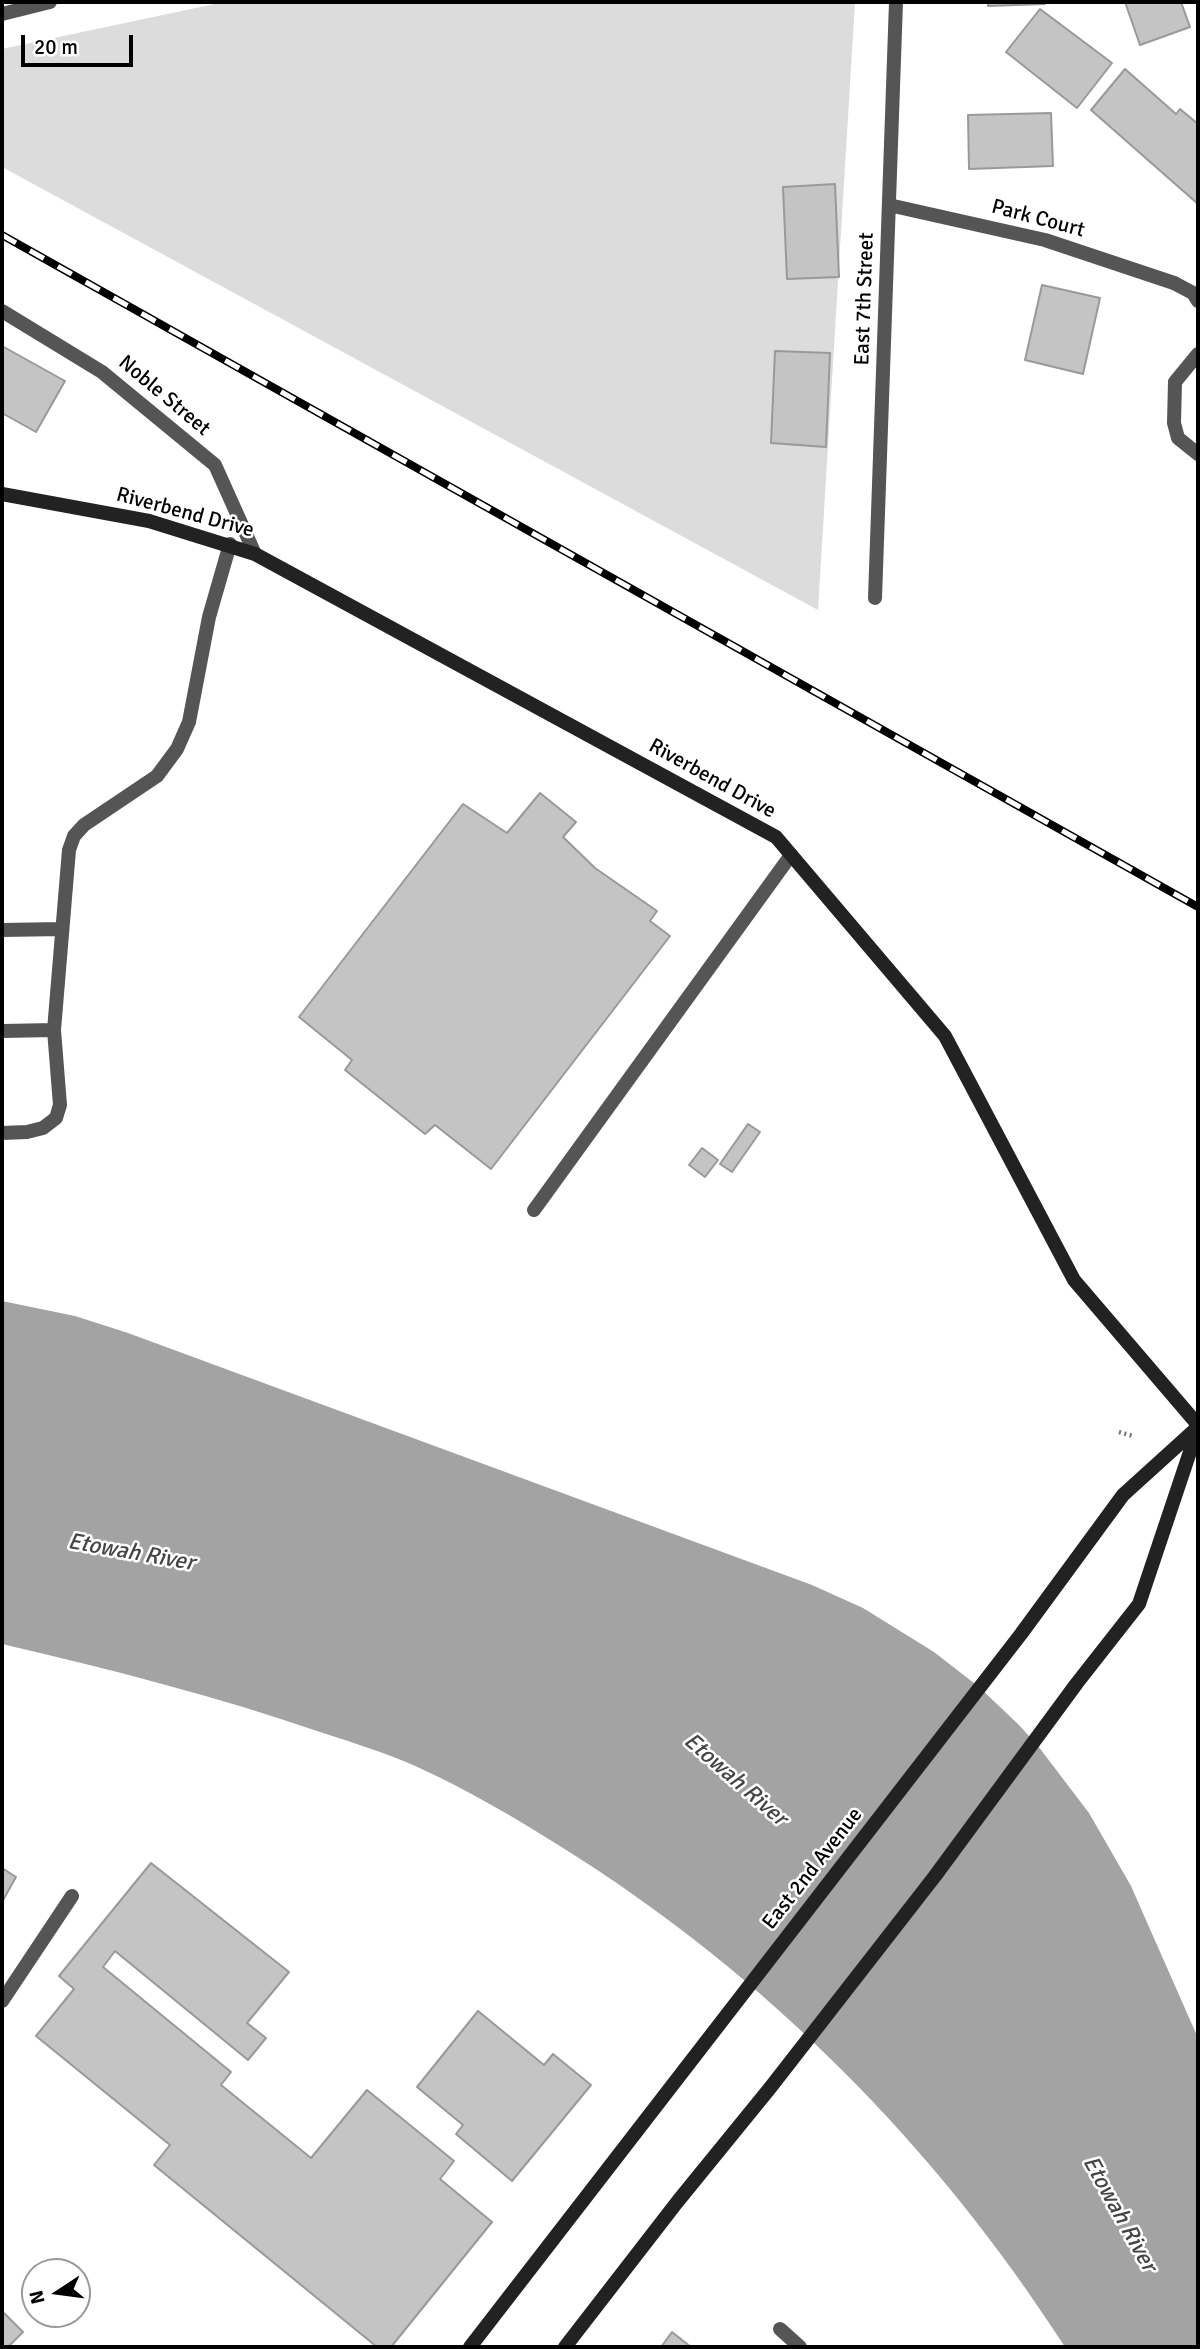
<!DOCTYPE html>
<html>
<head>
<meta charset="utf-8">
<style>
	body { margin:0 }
	#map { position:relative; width:1200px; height:2349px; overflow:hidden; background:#fff; font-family:Signika,sans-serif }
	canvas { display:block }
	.frame { position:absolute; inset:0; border:4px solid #000; pointer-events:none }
	.north { position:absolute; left:21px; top:2258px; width:70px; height:70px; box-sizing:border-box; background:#fff; border:2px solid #999; border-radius:50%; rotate:257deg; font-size:19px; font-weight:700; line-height:28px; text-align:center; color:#000 }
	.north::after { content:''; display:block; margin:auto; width:24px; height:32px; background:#000; clip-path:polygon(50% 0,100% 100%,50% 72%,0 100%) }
	.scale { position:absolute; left:21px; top:35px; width:112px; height:32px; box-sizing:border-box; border:4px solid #000; border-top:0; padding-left:9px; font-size:21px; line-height:24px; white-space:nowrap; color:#000; -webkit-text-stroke:5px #fff; paint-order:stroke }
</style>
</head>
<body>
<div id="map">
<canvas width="1200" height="2349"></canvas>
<div class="frame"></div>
<div class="north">N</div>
<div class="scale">20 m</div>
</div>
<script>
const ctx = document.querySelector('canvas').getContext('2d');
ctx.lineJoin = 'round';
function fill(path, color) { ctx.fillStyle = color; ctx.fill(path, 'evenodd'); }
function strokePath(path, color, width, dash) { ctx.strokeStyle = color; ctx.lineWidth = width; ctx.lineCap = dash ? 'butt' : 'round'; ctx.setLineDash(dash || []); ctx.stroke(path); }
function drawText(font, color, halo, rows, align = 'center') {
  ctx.font = font + ' Signika,sans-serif'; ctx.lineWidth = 5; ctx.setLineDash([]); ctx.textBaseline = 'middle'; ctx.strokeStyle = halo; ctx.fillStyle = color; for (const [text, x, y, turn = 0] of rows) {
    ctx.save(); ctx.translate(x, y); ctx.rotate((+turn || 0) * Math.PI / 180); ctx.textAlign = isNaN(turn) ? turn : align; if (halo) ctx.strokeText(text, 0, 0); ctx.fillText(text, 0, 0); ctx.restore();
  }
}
const green = new Path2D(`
	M224,2H855L818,610L2,167V49Z`);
const water = new Path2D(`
	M2,1301L75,1316L128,1333L812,1585L863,1608L934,1652L979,1687L1019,1725L1038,1746L1089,1813L1131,1886L1198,2038V2347H1065C936,2146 766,1975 563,1848C515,1818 465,1788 413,1765C383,1752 351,1742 320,1732C216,1696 109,1669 2,1644Z`);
const building = new Path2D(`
	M988,2H1044L1045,4L988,6Z
	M1125,2H1181L1190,27L1140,45Z
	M1040,9L1112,63L1077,108L1006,52Z
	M1125,69L1176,114L1180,109L1198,124V204L1091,110Z
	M1051,113L1053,166L969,169L968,115Z
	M835,184L839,277L787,279L783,187Z
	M1042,285L1100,298L1083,374L1025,360Z
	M2,346L65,381L36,432L2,413Z
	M775,351L830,353L826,447L771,443Z
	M540,793L576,822L563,837L595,868L657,911L650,921L670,936L491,1169L435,1125L425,1134L345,1070L352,1060L299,1017L463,804L507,833Z
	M748,1124L760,1132L732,1172L720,1164Z
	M702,1148L718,1160L705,1177L689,1165Z
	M151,1863L289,1972L247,2023L266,2038L248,2060L115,1951L103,1967L231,2072L221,2085L311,2158L367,2090L454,2161L440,2179L492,2222L391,2347H377L154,2165L170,2145L36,2036L74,1989L59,1976Z
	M2,1868L16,1877L2,1902Z
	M478,2011L544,2065L553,2054L591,2085L512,2181L456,2134L463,2125L417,2087Z
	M2,2311L23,2332L8,2347H2Z
	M672,2332L691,2347H661Z`);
const path = new Path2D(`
	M1119,1432L1133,1436`);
const lane = new Path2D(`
	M1174,283L1193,293L1198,301
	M1198,354L1175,382L1174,423L1178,438L1198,454
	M2,930L62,929
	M2,1031L54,1030
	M2,1133L27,1132L43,1128L56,1118L60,1105L54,1030L69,850L74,836L84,825L157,776L177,749L189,722L209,617L230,544
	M534,1210L791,855
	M780,2329L800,2347`);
const street = new Path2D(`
	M2,14L50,2
	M889,205L1045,240L1174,283
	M2,311L102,372L215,465L255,554
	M875,598L896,2
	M2,2001L72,1896`);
const secondary = new Path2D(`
	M2,494L149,521L255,554L776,837L945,1036L1074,1280L1198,1425
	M470,2347L1021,1634L1123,1495L1198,1427
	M565,2347L678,2201L770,2088L935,1876L1077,1683L1139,1604L1198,1428`);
const rail = new Path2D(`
	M2,235L1198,907`);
const streetNames = [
	["Park Court",1038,219,15],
	["East 7th Street",865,299,-88],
	["Noble Street",164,396,40],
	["Riverbend Drive",185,513,15],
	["Riverbend Drive",712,779,29],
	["East 2nd Avenue",813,1869,-52]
];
const waterNames = [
	["Etowah River",131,1553,10],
	["Etowah River",735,1780,41],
	["Etowah River",1119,2214,61]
];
fill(green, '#dcdcdc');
fill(water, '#a3a3a3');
fill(building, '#c4c4c4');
strokePath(building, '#999', 2);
strokePath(path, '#777', 4.5, [2, 3.5]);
strokePath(lane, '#555', 14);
strokePath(street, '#555', 14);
strokePath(secondary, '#222', 14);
strokePath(rail, '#000', 8);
strokePath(rail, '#fff', 5, [16]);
drawText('21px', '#000', '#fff', streetNames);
drawText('italic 23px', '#444', '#fff', waterNames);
</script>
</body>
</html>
